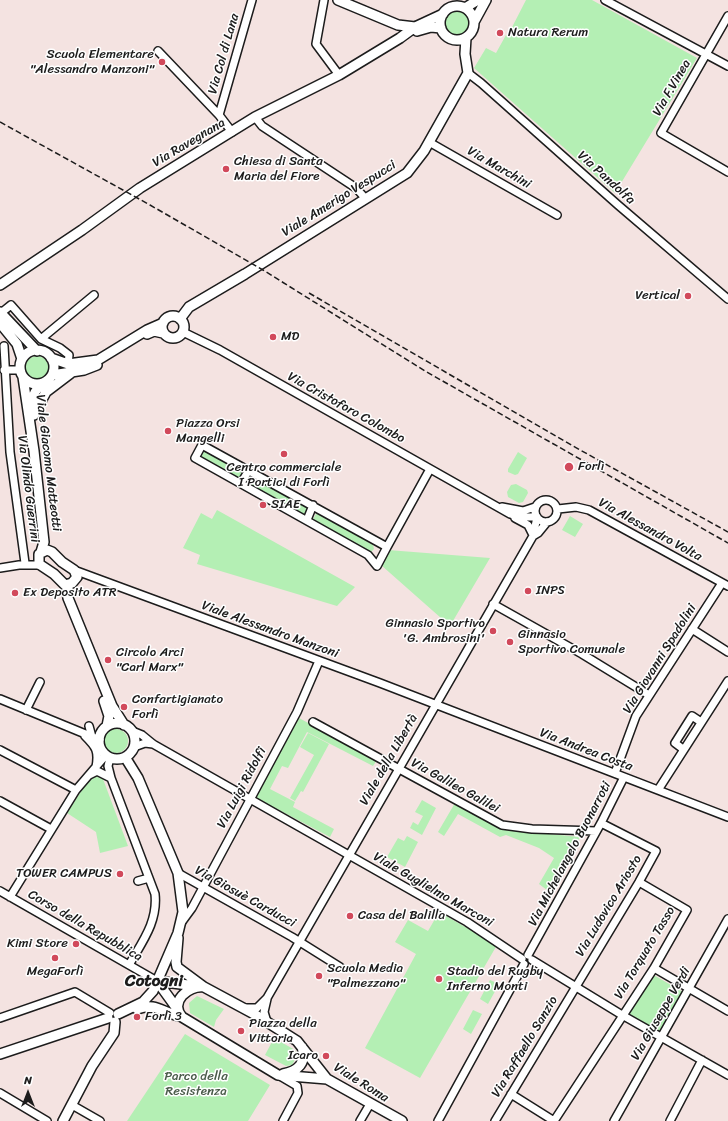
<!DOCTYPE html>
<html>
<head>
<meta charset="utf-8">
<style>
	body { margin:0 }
	#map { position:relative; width:728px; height:1121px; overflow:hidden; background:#f4e3e1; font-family:Sriracha,sans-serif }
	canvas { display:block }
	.north { position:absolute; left:8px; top:1073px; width:40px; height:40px; -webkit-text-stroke:3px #fff; paint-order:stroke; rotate:0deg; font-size:11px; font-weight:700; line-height:16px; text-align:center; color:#1c1c1c }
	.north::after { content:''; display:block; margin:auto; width:14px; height:18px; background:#1c1c1c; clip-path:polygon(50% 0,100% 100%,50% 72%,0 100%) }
</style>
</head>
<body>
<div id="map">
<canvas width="728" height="1121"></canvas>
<div class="north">N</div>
</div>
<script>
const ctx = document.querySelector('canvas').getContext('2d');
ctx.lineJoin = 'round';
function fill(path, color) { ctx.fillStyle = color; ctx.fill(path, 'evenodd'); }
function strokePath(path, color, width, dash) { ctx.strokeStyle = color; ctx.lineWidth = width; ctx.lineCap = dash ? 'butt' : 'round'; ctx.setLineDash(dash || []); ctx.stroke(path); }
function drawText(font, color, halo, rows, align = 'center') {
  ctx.font = font + ' Sriracha,sans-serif'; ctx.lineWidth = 3; ctx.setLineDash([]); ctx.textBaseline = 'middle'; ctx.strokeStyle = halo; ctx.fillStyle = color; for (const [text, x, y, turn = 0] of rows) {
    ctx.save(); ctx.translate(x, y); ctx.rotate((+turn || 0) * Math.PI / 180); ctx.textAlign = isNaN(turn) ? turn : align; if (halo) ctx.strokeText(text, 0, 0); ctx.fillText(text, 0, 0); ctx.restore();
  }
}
const green = new Path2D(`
	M526,0H592L697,58L615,193L474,68L486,48L496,53L506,35H508Z
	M444 24a13 13 0 1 1 26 0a13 13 0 1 1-26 0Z
	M25 368a12 12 0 1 1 24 0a12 12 0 1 1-24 0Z
	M203,451H207L242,471L241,478L238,479L201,458Z
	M518,452L527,458L518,474L515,475L508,472V469Z
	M255,477L308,508L307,514L303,515L251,487L249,482L251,478Z
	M516,484L527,490L528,493L523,502L519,503L508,497L507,492L511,485Z
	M217,510L355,587L337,606L197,564L200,555L183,548L201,513L212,519Z
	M316,514H320L373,545L374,549L371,552H368L316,522L313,519Z
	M570,516L583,524L575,537L562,530Z
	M388,550L490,558L450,626L381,565Z
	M299,718L377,760L373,766L307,732L288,768L282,766L270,789L295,802L293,807L334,829L330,837L256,798Z
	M104 741a12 12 0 1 1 24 0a12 12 0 1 1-24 0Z
	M308,733L329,744L303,792L301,791L295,801L290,798L314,755L300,747Z
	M95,776L103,779L128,846L100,853L96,832L67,813L89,779Z
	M422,800L436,808L422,835L410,828L413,822L418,825L423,816L415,812Z
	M455,803L501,829L580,837L551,893L539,884L554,858L539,848L506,835L500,837L458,814L444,836L438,832Z
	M407,836L418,842L405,867L387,857L398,838L404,841Z
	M439,912L497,945L420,1078L365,1048L416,954L395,942L408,920L428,931Z
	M652,974L683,992L660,1032L629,1014Z
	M490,980L499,984L488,1004L480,999Z
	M197,996L224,1009L216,1020L214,1027L190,1013L189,1003Z
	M473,1010L482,1014L471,1034L463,1029Z
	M185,1034L270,1085L248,1121H127Z
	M274,1038L295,1050L297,1056L292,1065L286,1066L265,1055Z`);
const street = new Path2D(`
	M324,0L316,44L339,75
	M605,0L728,66
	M728,16L661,133L728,172
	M158,51L219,115L232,132
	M468,73L481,83L618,205L728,299
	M219,115L252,0
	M255,117L262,126L356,188L365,198
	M429,142L557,215
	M1,313L11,305L41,339L60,348L69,355L68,364
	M183,332L220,350L510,514L520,517H537
	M41,339L94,295
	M4,346L10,452L25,563
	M4,370H20
	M202,445L387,547L377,566L368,555L195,458Z
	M241,483L249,470
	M535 511a11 11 0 1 1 22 0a11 11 0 1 1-22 0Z
	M502,507L523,511L535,507
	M558,509L576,507L589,510L728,586
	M515,518L528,525L532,533
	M307,520L313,505
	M533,536L538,533L547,522
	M387,547L430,469
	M0,568L19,565H40
	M74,570L380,683L728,817
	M493,604L582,654L649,695
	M692,629L728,652
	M0,699L100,740
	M26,710L40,682
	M313,722L502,825L532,829L596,831
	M89,726L92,737
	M132,731L142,735L153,744L467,922L522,959
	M85,736C96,747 99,751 96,767
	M134,747L145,743L153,744
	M683,749L675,743L692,716L701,722
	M0,750L76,790
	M110,758L108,766L111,778
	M615,773L636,716L722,583
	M89,775L97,771L111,778L155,894C158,922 142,942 129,965
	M658,790L728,681
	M0,801L51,829
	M178,873L292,937L340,967
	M138,881L149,878
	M0,891L157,981
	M10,897L76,790L106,755
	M181,923L192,908L297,712L319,661
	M528,955L601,823L624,777
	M532,960L622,1015L728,1075
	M654,968L728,1011
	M267,999L264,1012L267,1022
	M245,1008H257L267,998L533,536L537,517
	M0,1018L75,992L110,1013
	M280,1076L297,1086L298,1093L283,1121
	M0,1093L47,1121
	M511,1094L554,1121
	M72,1105L100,1121
	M360,1121L370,1104
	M438,1121L524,964
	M495,1121L639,882L656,851L601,823
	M554,1121L654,968L687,910L639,882
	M614,1121L728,919
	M670,1121L702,1060`);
const secondary = new Path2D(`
	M338,0L398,25L415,27
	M440 23a17 17 0 1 1 34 0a17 17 0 1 1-34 0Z
	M465,8L478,0
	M474,22L486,0
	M417,31L431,27L441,28
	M0,285L82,230L140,188L255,117L339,75L400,38L415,27L443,14
	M0,312L37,351
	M162 327a11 11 0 1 1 22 0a11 11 0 1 1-22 0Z
	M180,319L189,307L245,274L407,173L424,151L468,73L465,54L466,38
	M0,323L17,344L22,359
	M147,334L154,331L163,333
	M20 367a17 17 0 1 1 34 0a17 17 0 1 1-34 0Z
	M51,358L68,364L98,360L147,330L163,323
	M52,375L84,370L97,365
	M23,377L34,451L44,542L41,552
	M34,410L39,405L46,392L71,373
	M34,415C32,398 31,391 46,382
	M47,550L52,552L62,562L74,570L77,577L72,583L65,585L54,574L39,564V554Z
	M69,585L67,589L68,598L112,706L124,725
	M104,701L109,716L107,726
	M99 741a18 18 0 1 1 36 0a18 18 0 1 1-36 0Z
	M178,938L176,962L177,967L204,987
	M157,981L196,986
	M157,981L178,1010
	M137,1009C157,1002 162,1013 180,1016
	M118,1014L143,1002L153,991L178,933L183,912L178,873L138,778L125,757
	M0,1054L108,1018
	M283,1074C298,1071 307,1063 302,1047
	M327,1079L278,1075L182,1017C169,1002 188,985 204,987L256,1015L297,1041L327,1079L402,1121
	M63,1121L92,1066L114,1033L115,1022`);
const rail = new Path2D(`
	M0,122L150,205L263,270L425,371L728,543
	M309,293L573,446L728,532`);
const markers = [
	[500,33,4,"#d1495b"],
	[162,62,4,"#d1495b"],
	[226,169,4,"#d1495b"],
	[688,296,4,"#d1495b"],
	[273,337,4,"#d1495b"],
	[168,431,4,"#d1495b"],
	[284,454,4,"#d1495b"],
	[569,467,5,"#d1495b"],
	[263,505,4,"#d1495b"],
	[528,591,4,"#d1495b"],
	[15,593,4,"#d1495b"],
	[493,631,4,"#d1495b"],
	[510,642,4,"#d1495b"],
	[108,660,4,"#d1495b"],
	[124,707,4,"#d1495b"],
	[120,874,4,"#d1495b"],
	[350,916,4,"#d1495b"],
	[76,944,4,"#d1495b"],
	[55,958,4,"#d1495b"],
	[319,976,4,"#d1495b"],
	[439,979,4,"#d1495b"],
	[137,1017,4,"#d1495b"],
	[241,1031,4,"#d1495b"],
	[326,1056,4,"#d1495b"]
];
const poiNames = [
	["Natura Rerum",508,33],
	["Scuola Elementare",154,55,"right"],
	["\"Alessandro Manzoni\"",154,70,"right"],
	["Chiesa di Santa",234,162],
	["Maria del Fiore",234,177],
	["Vertical",680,296,"right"],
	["MD",281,337],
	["Piazza Orsi",176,424],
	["Mangelli",176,439],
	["Forlì",578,467],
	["Centro commerciale",284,468,"center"],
	["I Portici di Forlì",284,483,"center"],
	["SIAE",271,505],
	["INPS",536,591],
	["Ex Deposito ATR",23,593],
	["Ginnasio Sportivo",485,624,"right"],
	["'G. Ambrosini'",485,639,"right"],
	["Ginnasio",518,635],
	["Sportivo Comunale",518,650],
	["Circolo Arci",116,653],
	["\"Carl Marx\"",116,668],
	["Confartigianato",132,700],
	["Forlì",132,715],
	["TOWER CAMPUS",112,874,"right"],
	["Casa del Balilla",358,916],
	["Kimi Store",68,944,"right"],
	["Scuola Media",327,969],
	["\"Palmezzano\"",327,984],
	["MegaForlì",55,972,"center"],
	["Stadio del Rugby",447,972],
	["Inferno Monti",447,987],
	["Forlì 3",145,1017],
	["Piazza della",249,1024],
	["Vittoria",249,1039],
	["Icaro",318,1056,"right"]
];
const streetNames = [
	["Via Col di Lana",224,54,-74],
	["Via F.Vinea",672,88,-60],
	["Via Ravegnana",189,143,-31],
	["Via Marchini",499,168,30],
	["Via Pandolfa",606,178,42],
	["Viale Amerigo Vespucci",339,199,-32],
	["Via Cristoforo Colombo",346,408,29],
	["Viale Giacomo Matteotti",48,463,83],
	["Via Olindo Guerrini",28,489,83],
	["Via Alessandro Volta",650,530,29],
	["Viale Alessandro Manzoni",270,630,20],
	["Via Giovanni Spadolini",660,659,-58],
	["Via Andrea Costa",586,750,21],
	["Viale della Libertà",389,760,-60],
	["Via Galileo Galilei",455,786,29],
	["Via Luigi Ridolfi",242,788,-62],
	["Via Michelangelo Buonarroti",570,854,-62],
	["Viale Guglielmo Marconi",433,890,30],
	["Via Giosuè Carducci",245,897,29],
	["Via Ludovico Ariosto",609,906,-59],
	["Corso della Repubblica",85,926,30],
	["Via Torquato Tasso",645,953,-59],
	["Via Giuseppe Verdi",661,1014,-60],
	["Via Raffaello Sanzio",525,1047,-59],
	["Viale Roma",361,1083,32]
];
const parkNames = [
	["Parco della",196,1077],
	["Resistenza",196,1092]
];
const districtNames = [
	["Cotogni",154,982]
];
fill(green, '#b4efb4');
strokePath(street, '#1c1c1c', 10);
strokePath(secondary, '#1c1c1c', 12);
strokePath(street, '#fff', 7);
strokePath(secondary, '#fff', 9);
strokePath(rail, '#1c1c1c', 1.5, [6, 3]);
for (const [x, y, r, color] of markers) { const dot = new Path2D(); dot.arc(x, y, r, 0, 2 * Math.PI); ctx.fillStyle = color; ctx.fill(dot); strokePath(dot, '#fff', 1.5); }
drawText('13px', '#1c1c1c', '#fff', poiNames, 'left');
drawText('13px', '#1c1c1c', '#fff', streetNames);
drawText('13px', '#4a5b4a', '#fff', parkNames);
drawText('bold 17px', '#1c1c1c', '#fff', districtNames);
</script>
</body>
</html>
